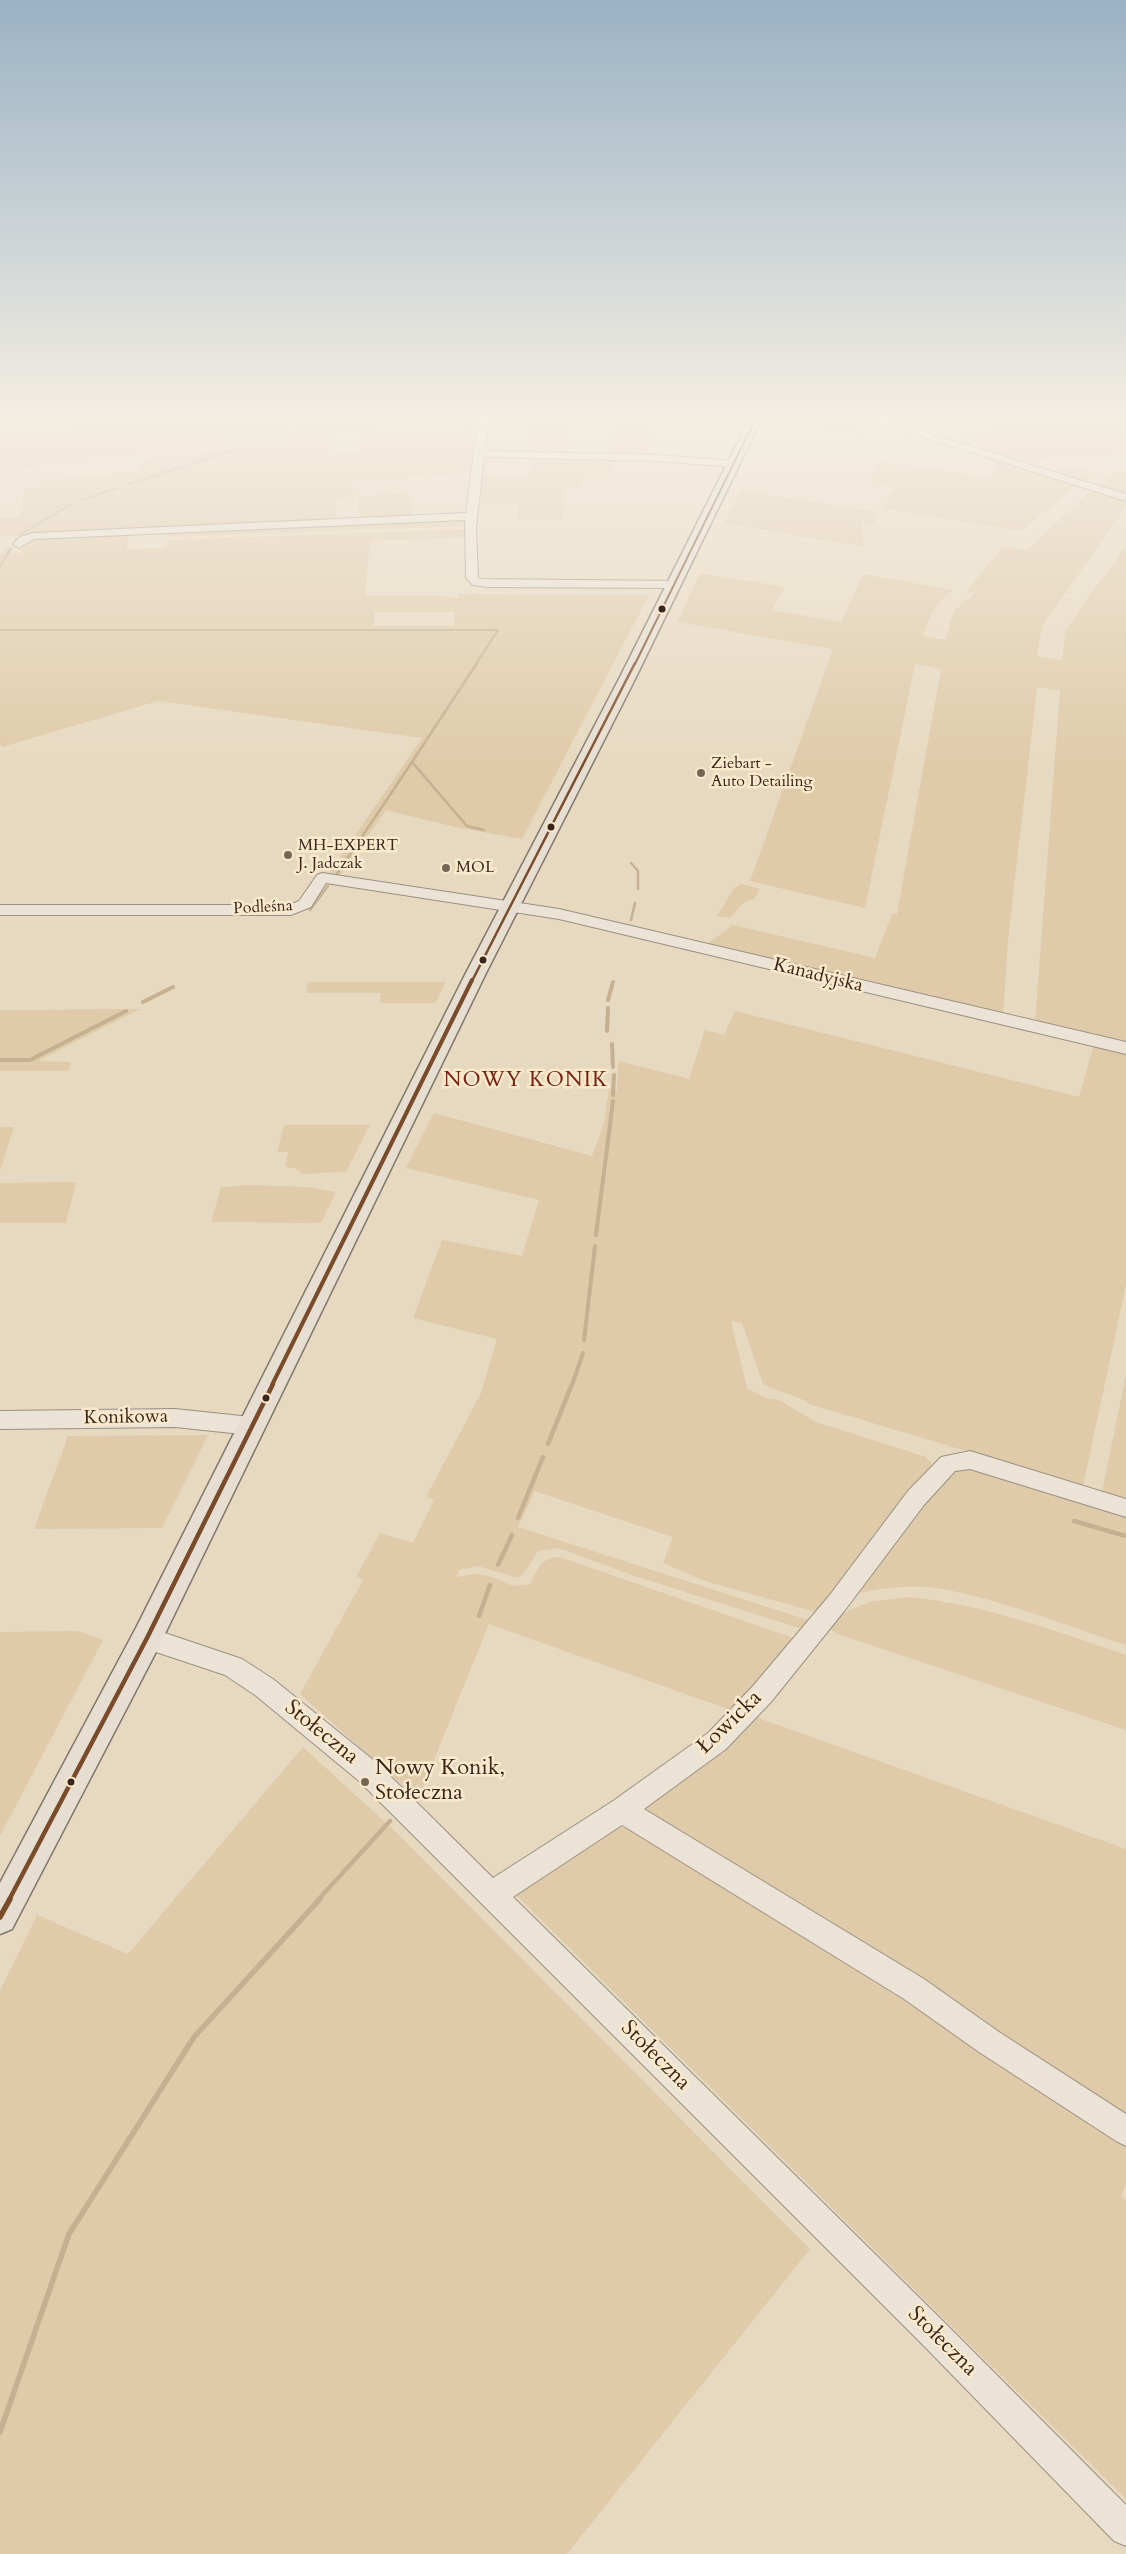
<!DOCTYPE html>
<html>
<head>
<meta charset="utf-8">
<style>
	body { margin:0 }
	canvas { display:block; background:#e7d9c0 }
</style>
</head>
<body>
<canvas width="1126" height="2554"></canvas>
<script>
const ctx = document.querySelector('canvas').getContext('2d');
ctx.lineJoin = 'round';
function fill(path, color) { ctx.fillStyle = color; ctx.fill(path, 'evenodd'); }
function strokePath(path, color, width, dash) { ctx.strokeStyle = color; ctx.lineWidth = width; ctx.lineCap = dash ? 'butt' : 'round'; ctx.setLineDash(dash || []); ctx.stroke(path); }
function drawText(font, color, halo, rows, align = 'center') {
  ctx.font = font + ' Cardo,serif'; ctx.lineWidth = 5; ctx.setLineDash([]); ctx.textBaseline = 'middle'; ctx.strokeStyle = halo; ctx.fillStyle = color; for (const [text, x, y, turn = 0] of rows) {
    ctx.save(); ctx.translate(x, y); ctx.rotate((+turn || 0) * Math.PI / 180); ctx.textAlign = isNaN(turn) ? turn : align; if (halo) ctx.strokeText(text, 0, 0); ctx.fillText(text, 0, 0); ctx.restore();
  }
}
const green = new Path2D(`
	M0,414H68L0,425Z
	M130,414H481V421L45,464L37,467L0,471V436Z
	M819,414H848L871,421L860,429V436L814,429Z
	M972,414H1016L1021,418L1071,417L1069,414H1126V454L1010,462L935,438L990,434Z
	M611,417H652L650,429H658L650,456L610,455L611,429H570L567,454L524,453L527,428H485L486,422Z
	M481,422L473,472L352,482L354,497L335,498L336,521L0,536V518L19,517L25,489L41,487L42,480L142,471L140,458L326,439L333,454L362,451L358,436Z
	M481,456H489L484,458L482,477L529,478L532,457L611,459L610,478H583L581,489H565L562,520L517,519L518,504L476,503Z
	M998,460L1076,485L1022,531L882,509L894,486L869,481L881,462L990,478Z
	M1033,468L1099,471L1083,483Z
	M1112,472L1126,473V497L1096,488Z
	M1093,489L1126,499V507L1042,626L1037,656L1062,661L1065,631L1126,545V1044L1035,1023L1060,691L1037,687L1008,940L1003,1016L704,946L733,925L875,958L892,914H897L941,669L915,664L865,908L750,881L833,649L678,622L700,573L785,587L772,610L841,622L863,574L954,590C936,601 929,617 923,636L945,640L954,611L975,593L967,591L1003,546L1027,550Z
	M741,490L879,512L873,525L862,523L864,547L724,523Z
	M411,493L412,518L359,520V496Z
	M465,520V526L168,537L169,532Z
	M463,529L465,530V538L370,541L365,596H442L458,598L459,594L649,595L522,839L455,827L386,810L339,877L328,875L422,738L158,701L2,747L0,742V553H4L5,549H13L11,553H21L29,538L129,534L127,549L166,548L168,540ZM375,612H455L454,626H373Z
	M741,884L760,889L754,899L743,903L730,918L717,916L734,888Z
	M308,982H446L435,1003H380L381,993H306Z
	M140,1009L38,1061L71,1062L68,1071H0V1010Z
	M735,1011L1079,1097L1094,1044L1126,1052V1285L1083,1486L809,1404C795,1393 778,1393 763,1384L742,1323L731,1321L747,1388L765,1398L779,1400L816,1422L926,1457L931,1462V1470L819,1613L705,1581L663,1563L673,1537L535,1491L518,1527L811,1621L802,1629L635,1576L558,1548L538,1551L525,1572L518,1578L478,1566L459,1570L456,1577C465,1576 476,1573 484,1575C504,1578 505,1590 530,1584C538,1569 541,1557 560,1557L793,1638L795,1644L736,1712L489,1624L418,1799L300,1694L363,1580L356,1577L380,1533L413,1543L434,1500L426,1497L481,1393L497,1339L413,1318L442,1240L522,1256L539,1200L406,1168L434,1113L592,1156L604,1123L609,1089L617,1091L618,1061L689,1079L705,1030L724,1035Z
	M284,1125H370L346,1172L302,1174L295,1168L285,1167L288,1152H277Z
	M0,1127H14L0,1171Z
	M76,1182L66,1223H0V1183Z
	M251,1185L307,1187L336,1192L321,1223L211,1222L221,1187Z
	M1126,1375V1500L1102,1492Z
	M208,1435L162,1528L34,1529L68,1436Z
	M960,1465L1126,1511V1645C1066,1626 996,1597 935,1588C907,1584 878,1589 851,1595L950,1471Z
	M909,1597C983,1604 1056,1631 1126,1655V1730L837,1634L831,1630L829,1625L831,1619L869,1602Z
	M78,1631L103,1640L0,1836V1632Z
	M753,1716L1126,1849V2123L642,1817L643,1807Z
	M303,1747L397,1833L810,2249L567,2554H0V1991L37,1915L128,1954Z
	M628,1827L1126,2140V2184L1121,2196L1126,2200V2499L516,1895L606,1831Z`);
const streamFar4 = new Path2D(`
	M257,443L330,420L337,414
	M128,484L243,447
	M82,500L117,488
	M19,535L70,505
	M14,543L16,539
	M0,567L11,548
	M0,630H498L476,664`);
const streamFar3 = new Path2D(`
	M477,663L412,762L467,826L484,830
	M631,863L638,871V889
	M337,874L412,762
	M310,910L328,886
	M631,920L635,903`);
const streamFar2 = new Path2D(`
	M608,1000L613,982
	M143,1002L173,987
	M607,1031L608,1008
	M612,1044L613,1067
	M0,1060H30L126,1011
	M613,1095L614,1075
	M596,1235L613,1101
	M584,1340L595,1246
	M572,1385L583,1353`);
const streamFar1 = new Path2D(`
	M548,1444L572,1384
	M518,1518L543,1457
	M1074,1521L1126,1536
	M498,1565L512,1535
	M479,1616L490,1585
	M318,1900L390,1821`);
const stream = new Path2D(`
	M0,2432L69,2234L194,2037L320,1899`);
const minor = new Path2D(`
	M479,414L608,415L613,418L608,421L488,422L485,451L658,455L735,461L740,464L735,467L658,461L484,457L476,527L478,577L480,579L679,581L681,584L675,588L487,587L473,585L466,578L465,520L34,539L19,548L13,544L20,537L33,533L466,513Z
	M850,414H865L1126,494V501Z
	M1017,414H1072L1073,415C1065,422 1026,421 1017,414Z
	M322,873L559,909L1126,1042V1054L559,919L326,883L311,907L291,915H0V905H289L299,901L317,875Z
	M175,1409L251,1417L259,1420L262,1426L259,1432L251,1435L175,1427L0,1429V1411Z
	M970,1451L1126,1499V1517L970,1469L955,1471L924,1505L845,1610L771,1702L726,1749L644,1809L924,1979L999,2032L1126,2114V2146L1116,2141L979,2052L904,1999L622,1825L513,1897L947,2325L1126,2505V2546L1114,2541L925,2347L359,1781L255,1695L225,1675L138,1646L135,1638L138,1630L147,1627L242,1659L273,1679L377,1763L493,1878L613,1801L708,1733L753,1686L829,1596L908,1491L941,1457Z`);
const major = new Path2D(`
	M752,414H764L635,679L486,973L158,1648L12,1929L0,1934V1883L136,1628L466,973L619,679Z`);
const bus1Far4 = new Path2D(`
	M635,664L758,414`);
const bus1Far3 = new Path2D(`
	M472,981L635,663`);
const bus1Far2 = new Path2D(`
	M272,1385L472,980`);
const bus1Far1 = new Path2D(`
	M9,1900L147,1638L273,1384`);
const bus1 = new Path2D(`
	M0,1917L10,1899`);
const markers = [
	[662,609,4.5,"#39251d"],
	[701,773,5,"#766456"],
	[551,827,4.5,"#39251d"],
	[288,855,5,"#766456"],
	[446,868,5,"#766456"],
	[483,960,4.5,"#39251d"],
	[266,1398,4.5,"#39251d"],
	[71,1782,4.5,"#39251d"],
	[365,1782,5,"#766456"]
];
const farPoinames = [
	["Ziebart -",711,764],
	["Auto Detailing",711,782],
	["MH-EXPERT",298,846],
	["J. Jadczak",298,864],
	["MOL",456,868]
];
const farStreetnames = [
	["Podleśna",263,908,-3]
];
const streetNames = [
	["Kanadyjska",818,976,14],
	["Konikowa",126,1418,-1]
];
const quarterNames = [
	["NOWY KONIK",526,1081]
];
const nearStreetnames = [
	["Łowicka",730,1723,-44],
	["Stołeczna",321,1733,39],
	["Stołeczna",655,2056,45],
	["Stołeczna",942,2342,45]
];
const nearPoinames = [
	["Nowy Konik,",375,1769],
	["Stołeczna",375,1794]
];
fill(green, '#dfcaa9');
strokePath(streamFar4, '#c5b091', 2);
strokePath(streamFar3, '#c5b091', 2.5);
strokePath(streamFar2, '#c5b091', 4);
strokePath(streamFar1, '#c5b091', 4.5);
strokePath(stream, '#c5b091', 5.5);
strokePath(minor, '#9b9082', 2);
strokePath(major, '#82786b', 3);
fill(minor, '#eae3d6');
fill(major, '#e6ded0');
strokePath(bus1Far4, '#7a4b2a', 2);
strokePath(bus1Far3, '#7a4b2a', 2.5);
strokePath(bus1Far2, '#7a4b2a', 4);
strokePath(bus1Far1, '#7a4b2a', 4.5);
strokePath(bus1, '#7a4b2a', 5.5);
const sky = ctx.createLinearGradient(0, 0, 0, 771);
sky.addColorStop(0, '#9ab2c5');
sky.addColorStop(0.54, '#f4eee3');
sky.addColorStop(1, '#f4eee300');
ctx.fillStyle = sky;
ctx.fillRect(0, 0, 1126, 771);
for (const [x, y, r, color] of markers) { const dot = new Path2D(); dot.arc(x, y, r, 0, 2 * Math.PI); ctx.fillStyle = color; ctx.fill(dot); strokePath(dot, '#fae9cb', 2); }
drawText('16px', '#39251d', '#fae9cb', farPoinames, 'left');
drawText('16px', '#39251d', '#fae9cb', farStreetnames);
drawText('19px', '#39251d', '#fae9cb', streetNames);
ctx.letterSpacing = '1px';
drawText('21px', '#7a1f14', '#fae9cb', quarterNames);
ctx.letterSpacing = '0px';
drawText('22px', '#39251d', '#fae9cb', nearStreetnames);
drawText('22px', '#39251d', '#fae9cb', nearPoinames, 'left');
</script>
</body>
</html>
